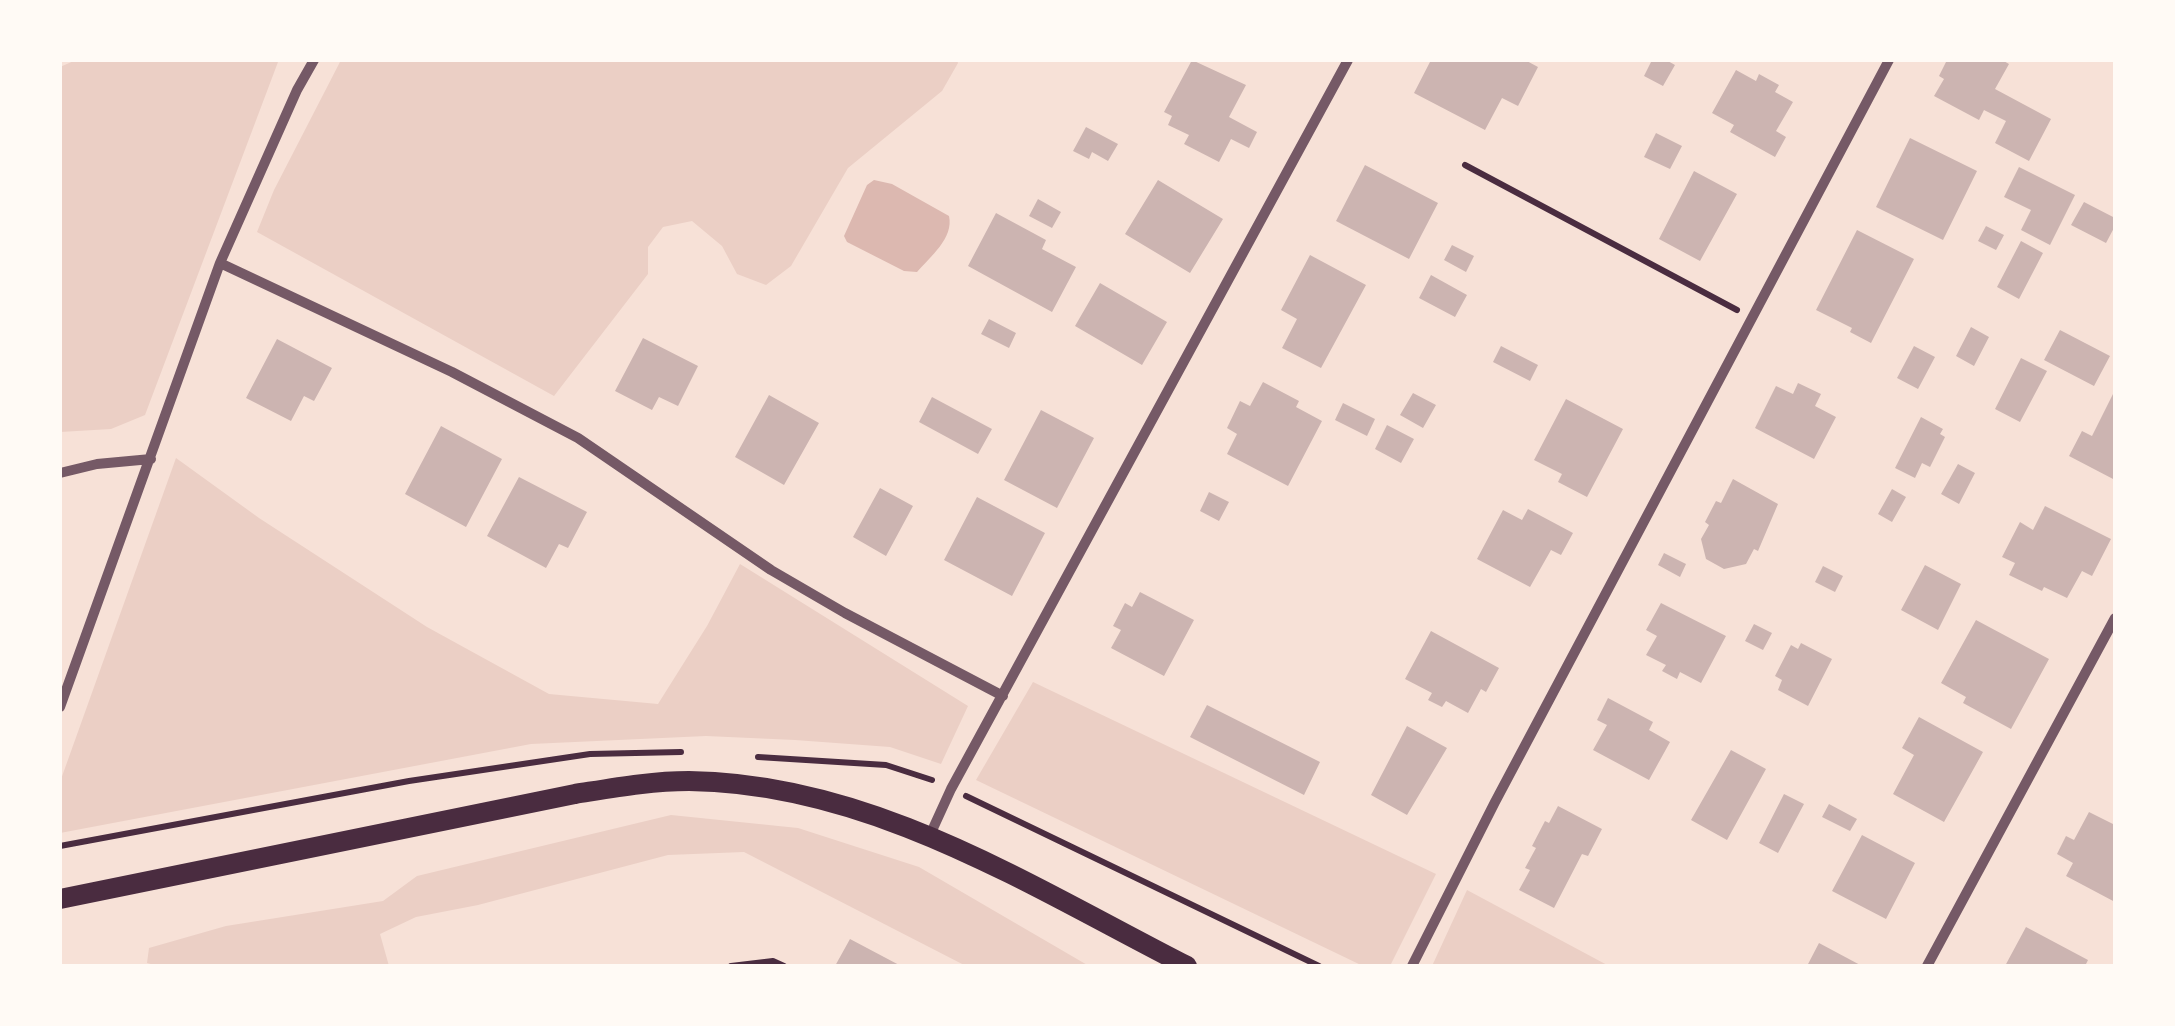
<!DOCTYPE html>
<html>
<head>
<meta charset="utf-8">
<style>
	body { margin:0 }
	#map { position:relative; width:2175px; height:1026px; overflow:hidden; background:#f7e1d7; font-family:Montserrat,sans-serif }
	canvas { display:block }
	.frame { position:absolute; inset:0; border:62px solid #fffaf5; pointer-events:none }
</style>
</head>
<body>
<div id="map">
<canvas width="2175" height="1026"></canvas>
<div class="frame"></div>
</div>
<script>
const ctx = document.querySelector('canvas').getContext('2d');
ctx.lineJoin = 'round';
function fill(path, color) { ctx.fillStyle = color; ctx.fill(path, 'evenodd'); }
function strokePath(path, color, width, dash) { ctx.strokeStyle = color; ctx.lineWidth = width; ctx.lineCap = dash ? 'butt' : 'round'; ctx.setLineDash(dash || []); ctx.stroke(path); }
const green = new Path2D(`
	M76,60L278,62L145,415L111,429L60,432V67Z
	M341,60H957L958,63L942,91L848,168L791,266L766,285L737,274L722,246L692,221L663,227L648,247V274L554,396L257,232L274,190Z
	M176,458L259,518L427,627L549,694L658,704L707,626L740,564L968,706L941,764L890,747L795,740L706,736L531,744L60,833V782Z
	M1033,682L1436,874L1390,966H1363L976,780Z
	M671,815L798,828L919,867L1089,966H966L744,852L668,855L478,905L416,917L380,934L389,966H158L147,963L149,948L226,926L383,901L417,876Z
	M1467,890L1609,966H1432Z`);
const water = new Path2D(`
	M874,180L892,184L949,216C954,238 930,257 917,272L904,271L847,242L844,236L867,185Z`);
const building = new Path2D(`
	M1192,60L1246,85L1229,117L1257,132L1249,148L1231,139L1219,162L1184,144L1189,135L1168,125L1172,116L1164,112Z
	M1431,60H1525L1538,67L1518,106L1502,98L1485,130L1414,93Z
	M1652,60H1666L1675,65L1663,86L1644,76Z
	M1947,60H2002L2009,64L1995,89L2051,119L2029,161L1995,143L2006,121L1984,110L1979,120L1934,96L1944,79L1939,76Z
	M1736,70L1756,81L1759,74L1779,85L1775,92L1793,102L1776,131L1786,137L1775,157L1730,132L1734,125L1712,113Z
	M1086,127L1118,144L1108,161L1092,152L1089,159L1073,151Z
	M1656,133L1682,146L1670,169L1644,157Z
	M1910,138L1977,171L1943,240L1876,207Z
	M1365,165L1438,203L1409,259L1336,221Z
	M2019,167L2075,195L2050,245L2021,230L2031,210L2004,197Z
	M1694,171L1737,194L1700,261L1659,239Z
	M1158,180L1223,219L1190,273L1125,234Z
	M1038,199L1061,212L1052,228L1029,216Z
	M2084,202L2115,218V226L2106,243L2071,225Z
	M996,213L1046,240L1042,249L1076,267L1052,312L968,266Z
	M1986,226L2004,235L1996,250L1978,241Z
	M1857,230L1914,259L1871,343L1850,332L1852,328L1816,310Z
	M2021,241L2043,253L2019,299L1997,287Z
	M1452,245L1474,256L1466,272L1444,260Z
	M1310,255L1366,285L1321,368L1282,348L1297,319L1281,310Z
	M1431,275L1467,295L1455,317L1419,298Z
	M1100,283L1167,322L1142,365L1075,326Z
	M989,319L1016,333L1009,348L981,334Z
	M1971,327L1989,337L1974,366L1956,356Z
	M2060,330L2110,356L2094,386L2044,360Z
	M643,338L698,366L678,406L659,397L652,410L615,391Z
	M277,339L332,368L314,401L304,396L291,421L246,398Z
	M1501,346L1538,365L1530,381L1493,362Z
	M1914,346L1935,357L1918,389L1897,378Z
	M2021,358L2047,371L2020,422L1995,409Z
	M1263,382L1299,401L1296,407L1322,421L1288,486L1227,454L1237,434L1227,428L1240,401L1250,406Z
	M1798,383L1821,394L1815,406L1836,417L1814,459L1755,428L1776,386L1793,394Z
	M2115,390V480L2069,456L2082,431L2092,436Z
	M1413,393L1436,405L1423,428L1400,415Z
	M769,395L819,423L784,485L735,457Z
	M932,397L992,429L978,454L919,422Z
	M1566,399L1623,429L1587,497L1558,482L1562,474L1534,460Z
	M1343,403L1375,419L1367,436L1335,420Z
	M1041,410L1094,438L1057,508L1004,480Z
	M1921,417L1943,429L1940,434L1945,437L1930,467L1922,463L1915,478L1895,468Z
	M1387,425L1414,439L1401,463L1375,449Z
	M441,426L502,459L466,527L405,494Z
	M1958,464L1975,473L1959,504L1941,494Z
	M519,477L587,512L568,548L559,544L546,568L487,536Z
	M1733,479L1778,504L1758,551L1754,549L1746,564L1724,569L1706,559L1701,539L1709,525L1705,522L1716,501L1721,503Z
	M880,488L913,506L886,556L853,537Z
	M1892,489L1906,497L1892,522L1878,514Z
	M1209,492L1229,502L1219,521L1200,511Z
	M977,497L1045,533L1012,596L944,560Z
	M2045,506L2111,539L2092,576L2082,571L2067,598L2044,587L2042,591L2009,575L2015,563L2002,557L2020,522L2033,530Z
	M1528,509L1573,533L1561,555L1551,550L1530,587L1477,559L1503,510L1522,520Z
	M1664,553L1686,564L1680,577L1658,565Z
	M1925,565L1961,584L1938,630L1901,610Z
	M1823,566L1843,576L1835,592L1815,582Z
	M1140,592L1194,620L1164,676L1111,648L1121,630L1113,626L1125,603L1132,607Z
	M1661,603L1726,636L1701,683L1680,672L1677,679L1662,671L1666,665L1646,655L1657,636L1646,630Z
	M1976,620L2049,659L2011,729L1963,703L1966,697L1941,683Z
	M1754,624L1772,633L1763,650L1745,641Z
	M1431,631L1499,668L1486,692L1481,689L1468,713L1446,701L1442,707L1428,700L1432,693L1405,679Z
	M1801,643L1832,659L1808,706L1778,690L1782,680L1775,676L1791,645L1798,649Z
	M1608,698L1653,722L1649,730L1670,742L1649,780L1593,750L1607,725L1597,720Z
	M1207,705L1320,762L1304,795L1190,737Z
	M1919,717L1983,752L1944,822L1893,794L1914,755L1902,748Z
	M1407,726L1447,748L1407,815L1371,795Z
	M1731,750L1766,769L1727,840L1691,820Z
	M1784,794L1804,804L1778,853L1759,843Z
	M1829,804L1857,819L1850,831L1822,817Z
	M1558,806L1602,829L1588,856L1582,854L1554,908L1519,890L1530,870L1525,868L1536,848L1532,846L1545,821L1549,823Z
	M2089,812L2115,825V902L2066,876L2073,863L2057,854L2066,836L2074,840Z
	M1862,835L1915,863L1886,919L1832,891Z
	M2026,927L2088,960L2085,966H2005Z
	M850,939L901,966H835Z
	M1819,943L1862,966H1807Z`);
const path = new Path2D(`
	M1465,165L1737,310
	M758,757L886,765L932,780
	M966,796L1319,966
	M60,846L409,781L590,754L681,752
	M731,966L773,961L784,966`);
const minor = new Path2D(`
	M220,263L452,372L578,438L771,570L845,613L1003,696
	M60,473L97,464L151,459
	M60,707L220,263L297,90L314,60
	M930,835L951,789L1348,60
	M1412,966L1495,802L1889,60
	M1927,966L2115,618`);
const secondary = new Path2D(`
	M60,899L575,794C613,788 651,781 689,781C871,783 1030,886 1187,966`);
fill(green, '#ebcfc5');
fill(water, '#dcb8b0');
fill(building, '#ccb4b1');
strokePath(path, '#4a2c40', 6);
strokePath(minor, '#755966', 10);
strokePath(secondary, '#4a2c40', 20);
</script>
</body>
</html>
